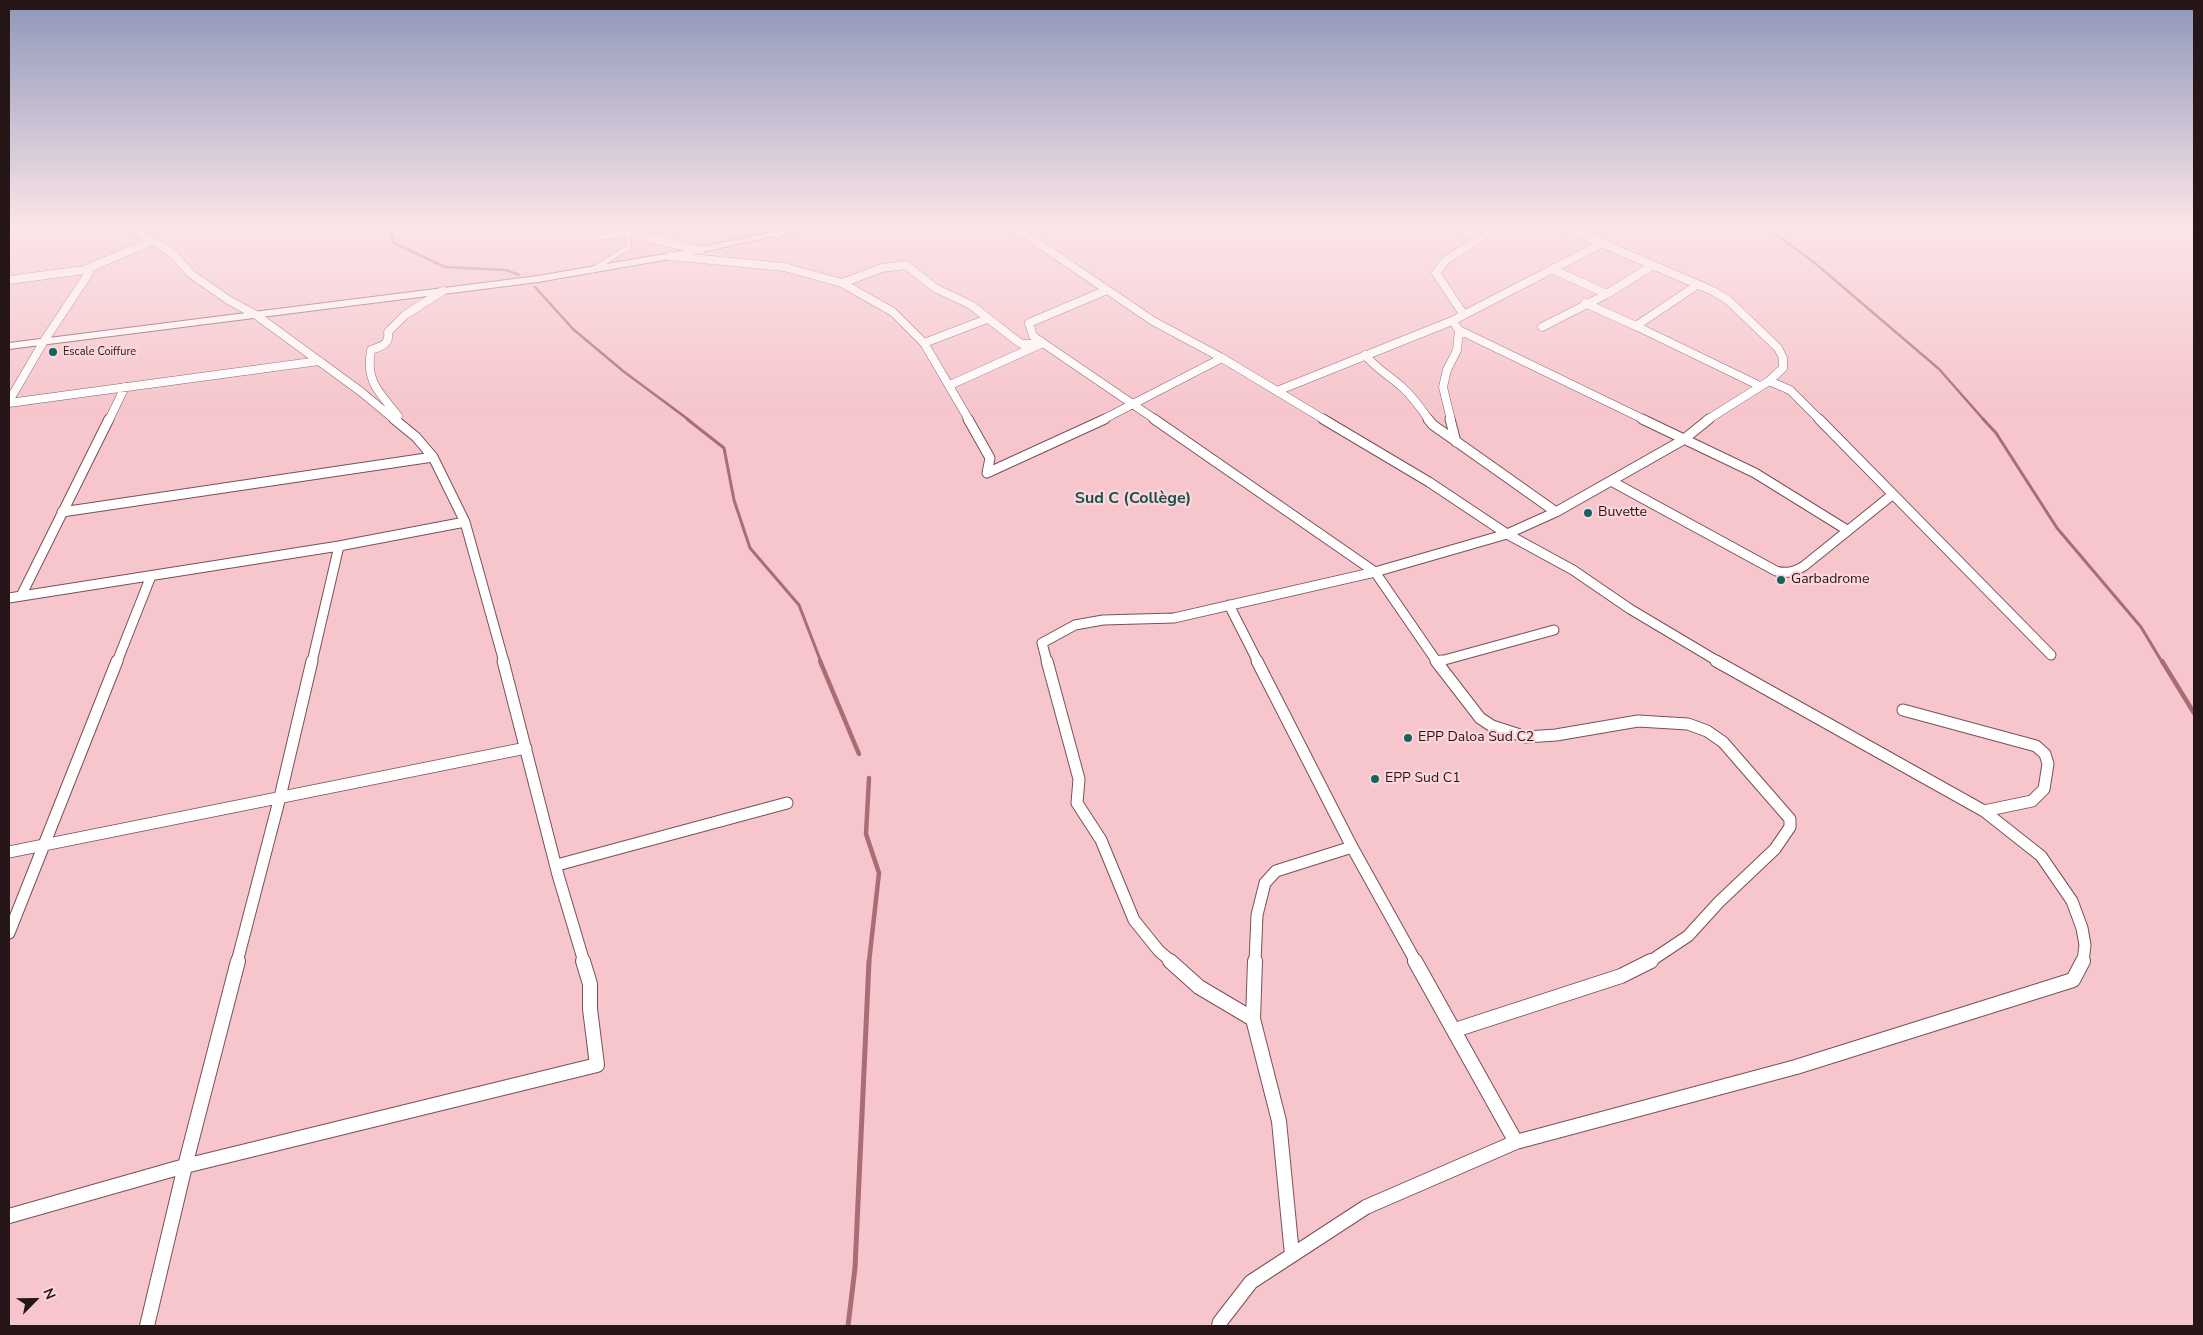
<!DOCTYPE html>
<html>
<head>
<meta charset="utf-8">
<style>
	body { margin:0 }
	#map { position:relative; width:2203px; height:1335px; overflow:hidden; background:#f6c6cc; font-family:"Nunito Sans",sans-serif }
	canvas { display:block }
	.frame { position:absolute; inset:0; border:10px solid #271618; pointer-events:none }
	.north { position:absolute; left:10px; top:1275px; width:50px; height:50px; -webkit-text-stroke:4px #fdd6db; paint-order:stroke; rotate:67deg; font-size:14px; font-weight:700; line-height:20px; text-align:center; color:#271618 }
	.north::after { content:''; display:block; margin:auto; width:18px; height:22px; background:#271618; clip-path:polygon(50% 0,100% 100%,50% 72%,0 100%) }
</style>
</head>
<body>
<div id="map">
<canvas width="2203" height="1335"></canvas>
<div class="frame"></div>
<div class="north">N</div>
</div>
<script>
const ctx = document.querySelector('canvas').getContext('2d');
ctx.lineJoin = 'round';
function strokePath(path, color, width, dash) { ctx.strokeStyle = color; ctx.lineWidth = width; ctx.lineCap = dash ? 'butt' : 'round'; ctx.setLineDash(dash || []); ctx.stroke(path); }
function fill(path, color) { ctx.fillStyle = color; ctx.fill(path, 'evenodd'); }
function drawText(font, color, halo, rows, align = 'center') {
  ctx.font = font + ' "Nunito Sans",sans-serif'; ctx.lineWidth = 4.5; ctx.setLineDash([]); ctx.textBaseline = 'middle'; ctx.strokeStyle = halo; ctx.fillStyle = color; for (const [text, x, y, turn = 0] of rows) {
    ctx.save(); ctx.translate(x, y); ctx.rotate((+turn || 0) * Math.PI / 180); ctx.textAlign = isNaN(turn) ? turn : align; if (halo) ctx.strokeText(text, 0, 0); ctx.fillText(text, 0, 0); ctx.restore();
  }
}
const streamFar3 = new Path2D(`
	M382,224L389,226L394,243L445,267L506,270L519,275
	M1766,224L1774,233L1816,264L1939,369L1984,420
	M535,287L573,329L623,371L689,420`);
const streamFar2 = new Path2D(`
	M687,419L724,448L734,500L750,548L799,605L821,662
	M1983,419L1996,433L2057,528L2141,627L2162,662`);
const streamFar1 = new Path2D(`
	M820,661L859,754
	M2162,661L2194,713
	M869,962L879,873L866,834L869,778`);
const stream = new Path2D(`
	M848,1326L855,1268L869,961`);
const pedestrian = new Path2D(`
	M592,270L629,247L628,234L595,238`);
const minorFar3 = new Path2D(`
	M132,224L142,236L162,246L175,256L191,274L230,301L256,315L360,391L395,420
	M588,224L700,250
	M764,224L778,235
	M1010,224L1153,321L1222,358L1325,420
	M1453,224L1480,239
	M1557,224L1713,291L1728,300L1778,348L1783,358V368L1769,381L1707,420
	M2099,230L2106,224
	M670,256L784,267L842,283L893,312L924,343L969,420
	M1552,269L1607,294L1653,265
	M84,270L150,242
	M9,280L84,270L89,273L44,341L9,401
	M842,283L882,268L906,265L935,288L971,305L1017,341L1022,344L1043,343L1156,420
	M1697,285L1636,326L1760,386
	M1585,303L1636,326
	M1464,315L1436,273L1445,261L1501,224
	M1542,327L1607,294
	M1459,330L1645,420
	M924,343L987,319
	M1365,355C1378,370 1387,374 1401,386C1412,396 1421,408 1429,420
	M1769,381L1790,390L1820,420
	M950,385L1043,343L1033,336L1029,323L1107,290
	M1277,391L1452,321L1601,244
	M9,403L319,361
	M398,416C380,393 365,382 371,350C381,346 390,345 388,332L405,315L443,291
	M109,420L125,387
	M1102,420L1222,358
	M1451,420L1443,387L1447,370L1457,350L1459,330L1456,326`);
const minorFar2 = new Path2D(`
	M394,419L416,437L433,457L465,522L504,662
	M968,419L990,458L987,473L1105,419
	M1154,419L1375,572L1437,662
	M1323,419L1429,482L1507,534L1573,570L1630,609L1719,662
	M1428,419L1433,425L1556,512
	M1450,419L1456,442
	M1642,419L1755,473L1847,530
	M1819,419L2051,655
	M1611,481L1776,571C1787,574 1794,572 1804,566L1892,495
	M62,512L433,457
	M21,596L109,419
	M9,598L339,546L465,522
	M1229,605L1258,662
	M117,662L151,576
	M312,662L339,546
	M1047,662L1042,643L1075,625L1103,620L1174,618L1375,572L1507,534L1556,512L1683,440L1709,419
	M1437,662L1554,630`);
const minorFar1 = new Path2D(`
	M503,661L558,875L584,962
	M1047,661L1079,779L1077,803L1101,840L1134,920L1159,951L1172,962
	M1257,661L1352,847L1416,962
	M1436,661L1480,718L1492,726L1526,737L1556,735L1638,721L1688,724L1707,731L1723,742L1790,819V827L1775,849L1719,902L1688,936L1649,962
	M1716,661L1984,811L2041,856L2072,901L2082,928L2085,945L2083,962
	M1437,662L1442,661
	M1903,710L2036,746L2045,754L2048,764L2044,789L2032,801L1984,811
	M9,852L526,748
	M557,865L787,803
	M9,933L117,661
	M237,962L280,797L312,661
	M1255,962L1257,915L1265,883L1276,871L1352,847`);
const minor = new Path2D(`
	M1170,961L1199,987L1253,1019
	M1255,961L1253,1019L1279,1121L1292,1255
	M1415,961L1516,1142
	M1455,1030L1621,976L1651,961
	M9,1216L185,1166L597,1065L590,1009V984L583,961
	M147,1326L185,1166L238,961
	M1219,1326L1220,1322L1251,1282L1366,1207L1516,1142L1796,1067L2073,980L2083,961`);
const tertiary = new Path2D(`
	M813,224H830L670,259L538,282L9,349V343L538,276L670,253Z`);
const markers = [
	[53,352,5,"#156360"],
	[1588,513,5,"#156360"],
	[1781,580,5,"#156360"],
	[1408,738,5,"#156360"],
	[1375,779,5,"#156360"]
];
const farPoinames = [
	["Escale Coiffure",63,352]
];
const poiNames = [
	["Buvette",1598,513],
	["Garbadrome",1791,580],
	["EPP Daloa Sud C2",1418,738],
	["EPP Sud C1",1385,779]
];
const quarterNames = [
	["Sud C (Collège)",1133,499]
];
strokePath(streamFar3, '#aa6c75', 2.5);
strokePath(streamFar2, '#aa6c75', 3);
strokePath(streamFar1, '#aa6c75', 4.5);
strokePath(stream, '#aa6c75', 5);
strokePath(pedestrian, '#795157', 6);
strokePath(minorFar3, '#795157', 9);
strokePath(minorFar2, '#795157', 11);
strokePath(minorFar1, '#795157', 13);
strokePath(minor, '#795157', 16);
strokePath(tertiary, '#795157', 2);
strokePath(pedestrian, '#fff', 5);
strokePath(minorFar3, '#fff', 8);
strokePath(minorFar2, '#fff', 9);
strokePath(minorFar1, '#fff', 11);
strokePath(minor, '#fff', 14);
fill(tertiary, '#fff');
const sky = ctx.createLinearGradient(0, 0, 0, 411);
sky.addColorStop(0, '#8f97ba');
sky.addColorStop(0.55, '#fbe5e8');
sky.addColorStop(1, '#fbe5e800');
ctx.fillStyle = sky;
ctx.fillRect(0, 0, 2203, 411);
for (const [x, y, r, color] of markers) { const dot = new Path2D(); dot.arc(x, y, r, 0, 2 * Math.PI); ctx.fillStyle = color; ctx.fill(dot); strokePath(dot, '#fdd6db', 2); }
drawText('11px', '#271618', '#fdd6db', farPoinames, 'left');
drawText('14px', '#271618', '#fdd6db', poiNames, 'left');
drawText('bold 16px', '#15514e', '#fdd6db', quarterNames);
</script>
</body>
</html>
